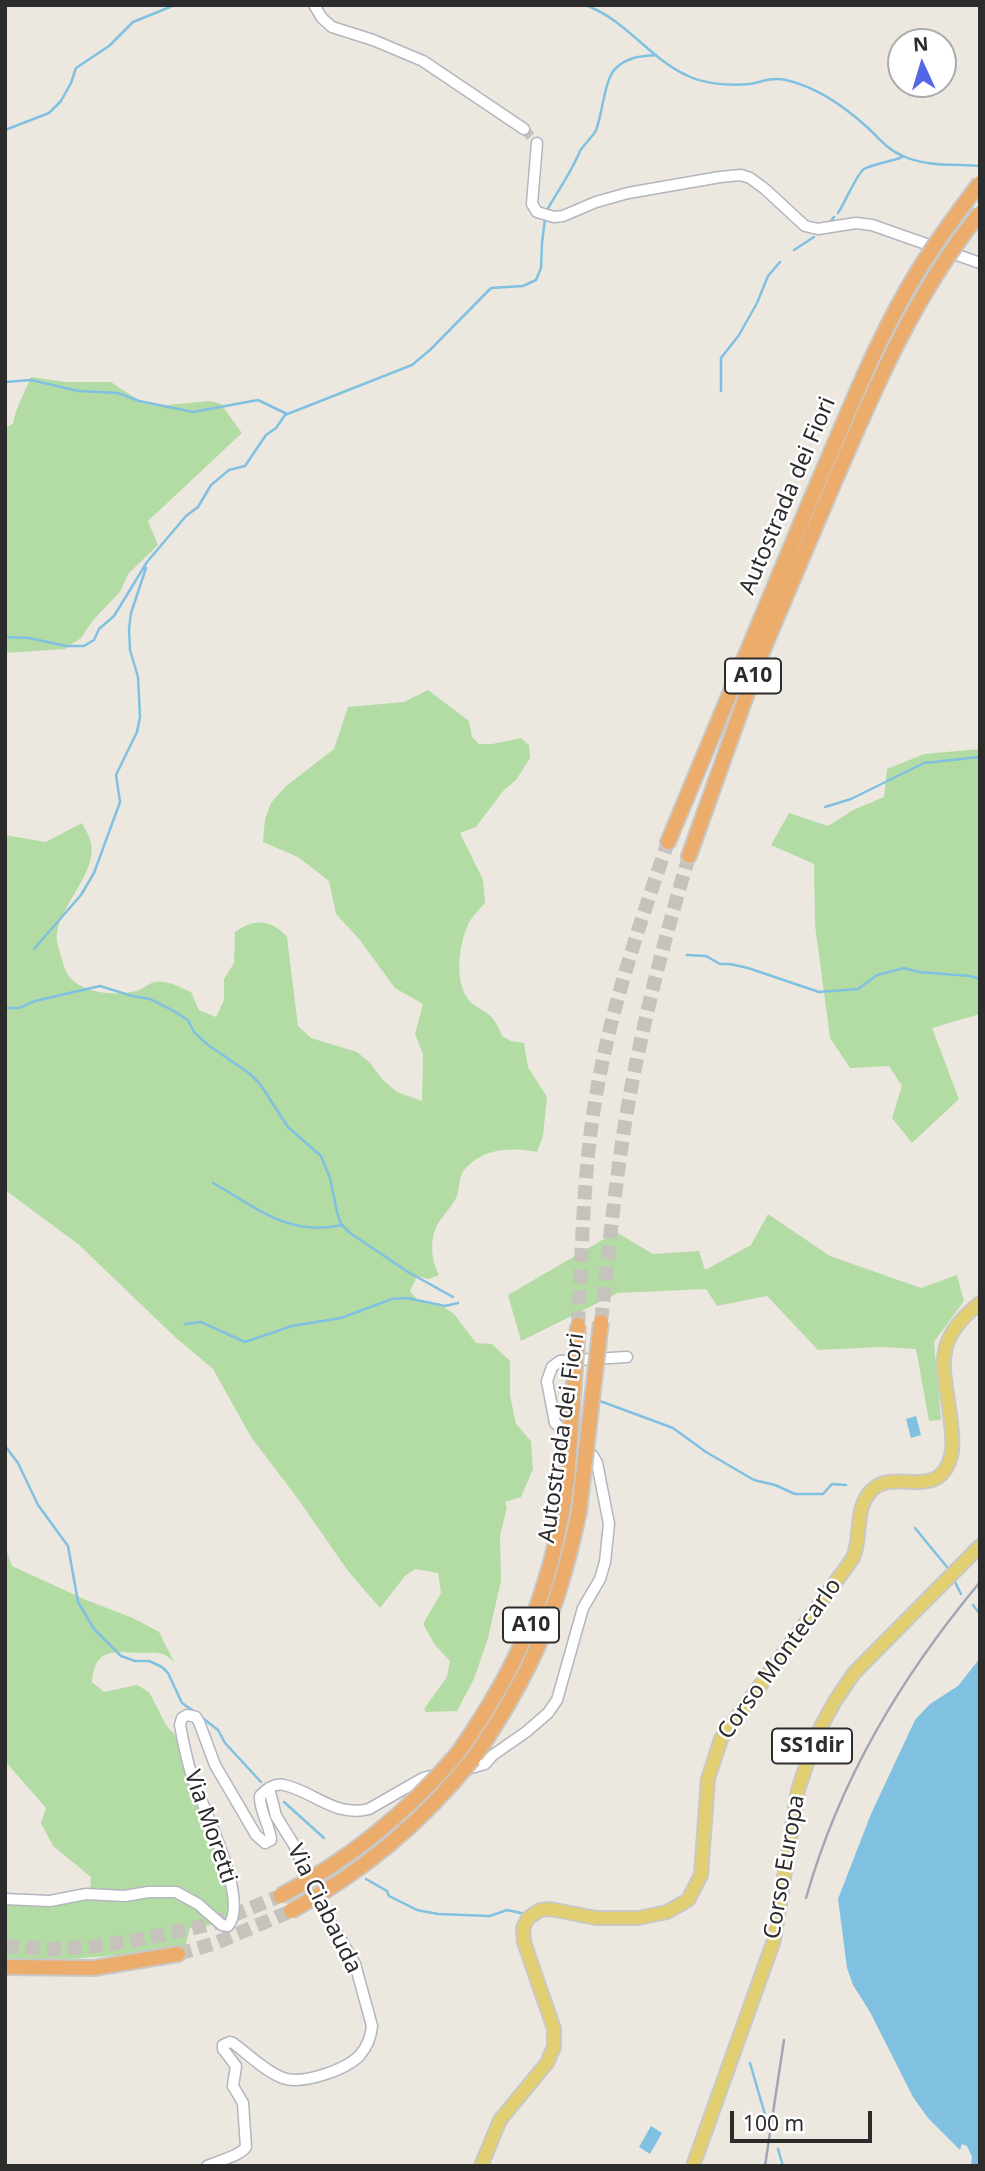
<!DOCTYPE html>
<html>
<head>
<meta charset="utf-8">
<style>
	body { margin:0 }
	#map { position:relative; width:985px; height:2171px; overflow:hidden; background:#ece8e0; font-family:"Noto Sans",sans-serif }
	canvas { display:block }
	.frame { position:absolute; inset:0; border:7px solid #2c2c2c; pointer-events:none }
	.north { position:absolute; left:887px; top:28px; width:70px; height:70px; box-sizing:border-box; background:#fff; border:2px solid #ababab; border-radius:50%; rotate:356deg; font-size:19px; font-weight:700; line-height:28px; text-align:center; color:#2c2c2c }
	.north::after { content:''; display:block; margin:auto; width:24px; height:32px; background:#5465e5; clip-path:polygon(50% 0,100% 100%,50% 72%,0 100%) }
	.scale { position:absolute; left:730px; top:2111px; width:142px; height:32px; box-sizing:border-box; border:4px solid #2c2c2c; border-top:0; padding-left:9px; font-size:21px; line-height:24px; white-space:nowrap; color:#2c2c2c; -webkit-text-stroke:5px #fff; paint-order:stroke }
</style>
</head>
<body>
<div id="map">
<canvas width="985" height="2171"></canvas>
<div class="frame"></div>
<div class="north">N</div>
<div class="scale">100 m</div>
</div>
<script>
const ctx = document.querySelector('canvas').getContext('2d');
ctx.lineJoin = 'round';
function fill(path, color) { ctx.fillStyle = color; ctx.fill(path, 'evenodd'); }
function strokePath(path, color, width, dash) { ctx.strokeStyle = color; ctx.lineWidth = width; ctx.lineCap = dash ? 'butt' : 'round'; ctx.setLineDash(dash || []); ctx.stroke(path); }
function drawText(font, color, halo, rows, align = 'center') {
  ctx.font = font + ' "Noto Sans",sans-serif'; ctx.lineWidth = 5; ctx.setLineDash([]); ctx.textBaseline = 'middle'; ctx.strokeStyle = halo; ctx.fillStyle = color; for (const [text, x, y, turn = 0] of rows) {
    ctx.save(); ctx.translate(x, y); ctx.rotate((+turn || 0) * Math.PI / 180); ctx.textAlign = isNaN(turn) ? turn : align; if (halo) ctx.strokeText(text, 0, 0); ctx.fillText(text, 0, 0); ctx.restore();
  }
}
const green = new Path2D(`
	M31,377L66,382H111L143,403L156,406L210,401L221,404L242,433L148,521L158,545L128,574L120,592L93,620L81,638L65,649L5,653V428L13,424C15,409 25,392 31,377Z
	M428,690L469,721L472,737L479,744H492L521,738L529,745L530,758L516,780L503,791L476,827L460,833L483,880L485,903C479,910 471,917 468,925C459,945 455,977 466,996C475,1012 493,1007 502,1036L511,1041L524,1043L528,1067L547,1097L543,1136L537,1152C512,1147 483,1148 465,1169C457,1178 461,1191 455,1200C451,1207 446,1212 442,1218C429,1233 430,1258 439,1275L428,1279L417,1276L410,1291C418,1302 425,1305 438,1303L454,1314L476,1343L492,1344L510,1361V1395L516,1424L531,1441L533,1469L521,1497L505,1502L507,1507L500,1536L501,1581L488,1638L474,1679L457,1711L426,1712L424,1709L447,1677L450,1661L435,1645L423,1624L441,1593L438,1573L415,1569L405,1576L380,1608L348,1571L298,1499L251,1437L213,1369L175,1337L78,1244L5,1190V835L46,842L82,823C85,829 90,837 91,843C97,872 62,903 57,932C55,941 61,954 63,963C69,993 112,997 136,991C143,989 149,983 155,982C168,980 180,987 191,992L199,1010L216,1017L224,1000V979L234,963L235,932C253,918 272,919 287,937L298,1026L311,1038L357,1052L370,1063L383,1080L397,1092L422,1101L423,1054L415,1034L423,1004L395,988L359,939L336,914L329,881L298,857L263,842L265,819L271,803L286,786L334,749L348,707L404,702Z
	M980,749V1014L932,1028L959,1099L912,1143L892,1118L902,1086L889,1066L850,1068L830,1038L815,925L814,864L771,845L789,813L828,826L853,810L884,797L887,769L924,754Z
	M768,1214L830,1256L921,1288L957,1275L964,1301L934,1342L941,1420L929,1421L916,1349L881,1347L818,1350L767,1296L717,1306L706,1289L618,1293L521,1341L508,1295L616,1232L653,1254L699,1251L705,1270L751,1245Z
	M5,1546L12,1566L86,1600L133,1618L159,1632L175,1664C166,1650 154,1653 140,1653C112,1652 95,1648 92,1682L104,1692L137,1685L149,1692L166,1725L175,1735L183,1751L229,1880V1917L219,1924L190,1928L185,1948L171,1951L57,1960L5,1958V1902L18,1905L75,1900L90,1891L91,1877L53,1846L41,1823L46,1808L5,1761Z`);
const water = new Path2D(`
	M916,1416L921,1435L911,1438L906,1419Z
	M980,1658V2166H971L972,2157L967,2146L962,2144L960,2150L928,2118L913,2097L870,2012L853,1985L847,1968L838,1899L871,1814L915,1720L930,1704L958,1686Z
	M651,2126L662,2133L650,2154L639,2147Z`);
const stream = new Path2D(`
	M585,5C625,19 648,57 686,75C703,84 729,86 749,84C762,82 772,77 786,80C817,87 844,106 868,128C879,138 887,149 901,155C924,167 955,164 980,166
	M5,130L49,113L61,101L71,83L76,68L109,46L133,22L175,5
	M546,212C557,192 571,173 580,151C584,144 592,138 596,130C603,113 604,79 616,68C628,57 640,56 656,55
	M838,213C845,203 857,173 864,169C875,163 891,162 902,157
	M829,223L834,217
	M794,250L814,237
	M5,382L31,380L78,391L118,393L139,401L193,412L258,400L287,414
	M721,391V358L739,335L757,303L768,276L780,262
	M5,637L29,638L66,646H84L94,640L99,629L114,616L147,562L186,516L198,507L211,485L229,470L245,466L266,435L276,428L285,415L412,365L430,350L491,288L523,286L536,280L541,268L542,243L545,219
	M825,807L851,799L924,763L980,757
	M34,949L81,895L94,873L120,802L116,775L137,732L140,717L138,677L130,650L129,629L131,613L146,568
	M687,955L706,956L720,964H730L748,968L819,992L858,989L877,975L904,968L919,972L970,976L980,979
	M5,1008H19L35,1001L100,986L132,996L150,999L172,1010L188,1020L194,1032L208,1045L249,1073L260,1084L288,1127L321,1156L330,1178L337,1212L341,1224L350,1233L408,1272L453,1297
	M213,1183C258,1208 288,1237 343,1225
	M185,1324L201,1322L245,1342L292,1326L341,1318L392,1299L407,1298L445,1306L458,1303
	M600,1401L673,1428L706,1452L754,1480L775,1485L795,1494H823L832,1484L846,1485
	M5,1446L18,1463L38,1505L68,1546L78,1602L94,1629L121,1656L135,1661H149L162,1667L168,1673L182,1703L195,1712
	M915,1528L947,1567
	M955,1582L961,1594
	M973,1605L980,1614
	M200,1716L218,1730L225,1743L261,1782
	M284,1802L324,1838
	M366,1879L387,1891L389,1896L417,1910L438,1914L490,1916L507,1910L521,1913
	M750,2063L768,2125
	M778,2149L783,2166`);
const minorTunnel = new Path2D(`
	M524,129L537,143`);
const highwayTunnel = new Path2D(`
	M601,1322C609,1248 616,1173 629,1100C644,1017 665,937 689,856
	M578,1325C582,1253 583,1179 594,1108C608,1016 638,929 668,842
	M5,1946L50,1949L89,1947L132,1941L212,1924L280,1896
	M178,1954L216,1943L291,1911`);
const minor = new Path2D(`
	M314,5L322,18L332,27L373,40L423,61L524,129
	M537,143L532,204L537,212L554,217L563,216L596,202L628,193L720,177L741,175L750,178L765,189L805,226L818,229L856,223L872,225L980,263
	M464,1770L485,1764L493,1755L526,1732L548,1713L557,1700L583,1608L600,1579L605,1562L609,1524L597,1463L593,1456L555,1423L547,1381L552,1367L560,1361L627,1357
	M5,1899L50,1901L86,1894L125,1896L148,1892H176L198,1904L222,1925L228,1926C251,1899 200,1804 191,1773C186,1757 183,1741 180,1725L182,1718L187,1715L196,1717L199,1722L215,1765L256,1835L265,1843L271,1840C270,1825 259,1811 260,1796C266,1789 275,1783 284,1785C313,1791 335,1818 369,1809L423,1778L439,1774
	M207,2166C218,2161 240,2156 246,2147L243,2103L233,2086L236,2066L223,2049V2045L230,2042L233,2043C248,2054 266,2072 283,2078C302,2085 346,2070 360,2055C367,2047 371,2036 372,2026L355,1964L323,1909L294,1845L276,1816L269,1788`);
const major = new Path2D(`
	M481,2166L500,2120L547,2063L554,2047V2029L524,1942L523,1928L528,1918L540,1910L550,1909L596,1918H638L667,1912L688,1900L701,1875L708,1779L721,1739L853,1558C862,1537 854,1509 871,1491C894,1466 938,1504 951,1456C954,1445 952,1434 951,1423C945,1368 929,1343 980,1303
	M693,2166L774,1940L798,1790L816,1736L835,1701L854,1673L980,1546`);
const highway = new Path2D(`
	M668,842L813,494
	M689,856L760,657L827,499
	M458,1753C520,1665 552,1588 567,1482
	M473,1759C531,1675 558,1612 579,1512
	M5,1967L94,1968L178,1954`);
const rail = new Path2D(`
	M806,1898C840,1779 901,1677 980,1582
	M765,2166L784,2040`);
const highwayBridge = new Path2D(`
	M813,494C846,419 875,341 918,271C937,240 958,212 980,183
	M827,499C870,399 911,298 980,213
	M567,1482L578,1325
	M579,1512L601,1322
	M280,1896C349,1860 408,1812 458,1753
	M291,1911C364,1871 420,1824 473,1759`);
const shields = [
	[753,676,56],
	[531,1625,56],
	[812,1746,80]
];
const shieldNames = [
	["A10",753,676],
	["A10",531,1625],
	["SS1dir",812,1746]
];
const streetNames = [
	["Autostrada dei Fiori",788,496,-67],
	["Autostrada dei Fiori",562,1438,-82],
	["Corso Montecarlo",780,1659,-54],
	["Via Moretti",210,1827,71],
	["Corso Europa",785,1867,-80],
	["Via Ciabauda",324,1909,64]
];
fill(green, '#b3dca4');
fill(water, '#80c0e1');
strokePath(stream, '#80c0e1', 2.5);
strokePath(minorTunnel, '#c6c2bc', 10, [10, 5]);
strokePath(highwayTunnel, '#c6c2bc', 14, [14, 7]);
strokePath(minor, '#b4b5be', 13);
strokePath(major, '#c8c8c8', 16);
strokePath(highway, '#c8c8c8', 18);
strokePath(minor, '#fff', 10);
strokePath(major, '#e1cf71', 12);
strokePath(highway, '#ecad6c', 14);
strokePath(rail, '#a3a5b4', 2.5);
strokePath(highwayBridge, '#c8c8c8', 18, []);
strokePath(highwayBridge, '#ecad6c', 14);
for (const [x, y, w] of shields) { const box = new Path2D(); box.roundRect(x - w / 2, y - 17.5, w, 35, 5); ctx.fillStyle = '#fff'; ctx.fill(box); strokePath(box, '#2c2c2c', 2); }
drawText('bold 21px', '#2c2c2c', null, shieldNames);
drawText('23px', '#2c2c2c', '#fff', streetNames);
</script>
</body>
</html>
